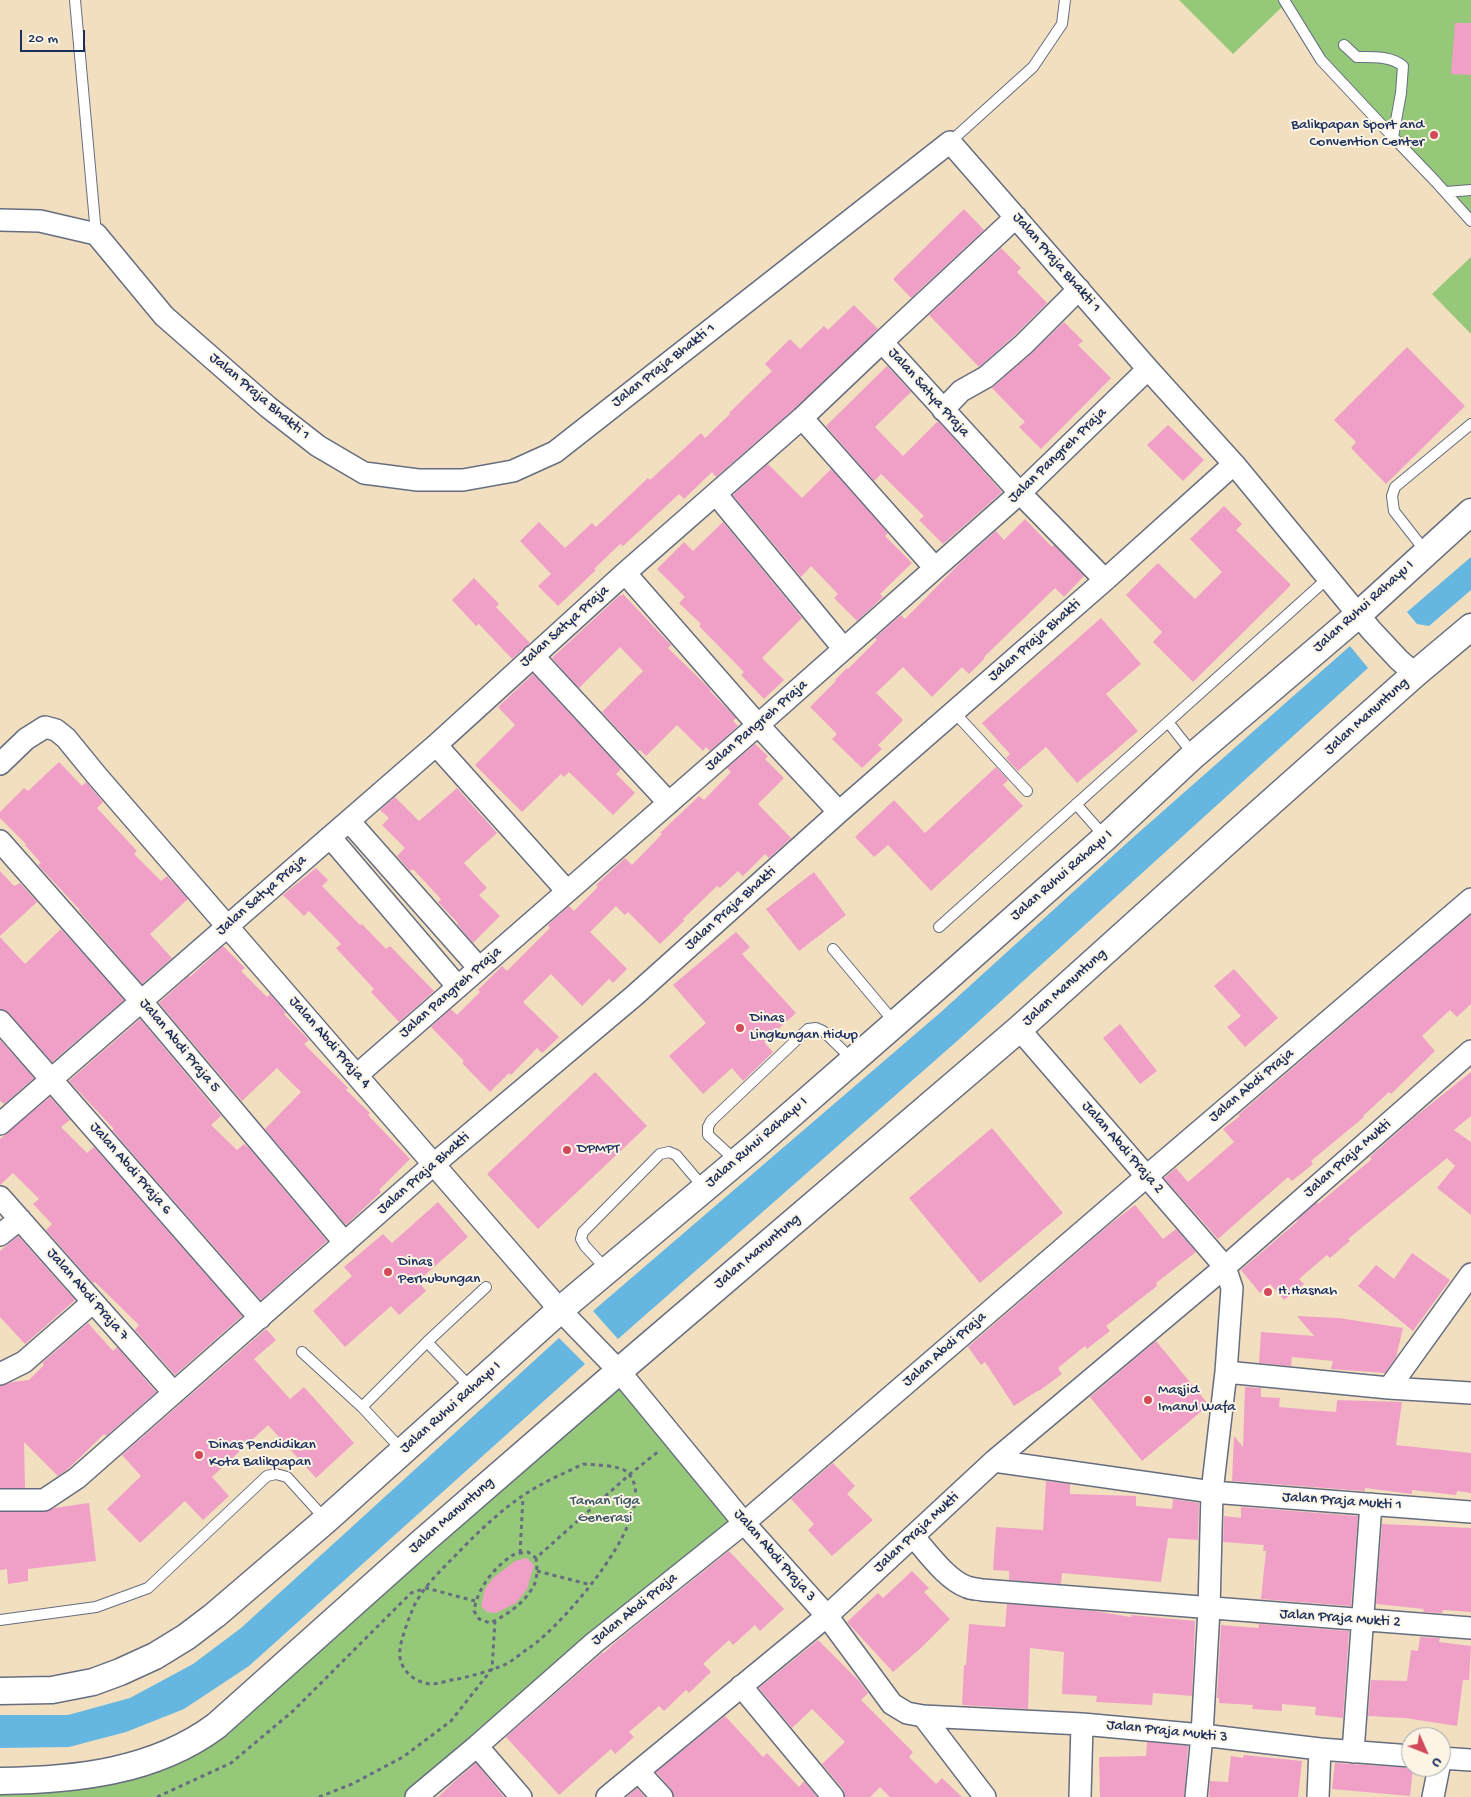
<!DOCTYPE html>
<html>
<head>
<meta charset="utf-8">
<style>
	body { margin:0 }
	#map { position:relative; width:1471px; height:1797px; overflow:hidden; background:#f1dfbf; font-family:"Gochi Hand",sans-serif }
	canvas { display:block }
	.north { position:absolute; left:1401px; top:1727px; width:50px; height:50px; box-sizing:border-box; background:#fcf5e5; border:1px solid #a2a6af; border-radius:50%; rotate:134deg; font-size:14px; font-weight:700; line-height:20px; text-align:center; color:#1b2f5e }
	.north::after { content:''; display:block; margin:auto; width:18px; height:22px; background:#d1495b; clip-path:polygon(50% 0,100% 100%,50% 72%,0 100%) }
	.scale { position:absolute; left:20px; top:30px; width:65px; height:22px; box-sizing:border-box; border:2px solid #1b2f5e; border-top:0; padding-left:6px; font-size:15px; line-height:18px; white-space:nowrap; color:#1b2f5e; -webkit-text-stroke:4px #fcf5e5; paint-order:stroke }
</style>
</head>
<body>
<div id="map">
<canvas width="1471" height="1797"></canvas>
<div class="north">U</div>
<div class="scale">20 m</div>
</div>
<script>
const ctx = document.querySelector('canvas').getContext('2d');
ctx.lineJoin = 'round';
function fill(path, color) { ctx.fillStyle = color; ctx.fill(path, 'evenodd'); }
function strokePath(path, color, width, dash) { ctx.strokeStyle = color; ctx.lineWidth = width; ctx.lineCap = dash ? 'butt' : 'round'; ctx.setLineDash(dash || []); ctx.stroke(path); }
function drawText(font, color, halo, rows, align = 'center') {
  ctx.font = font + ' "Gochi Hand",sans-serif'; ctx.lineWidth = 4; ctx.setLineDash([]); ctx.textBaseline = 'middle'; ctx.strokeStyle = halo; ctx.fillStyle = color; for (const [text, x, y, turn = 0] of rows) {
    ctx.save(); ctx.translate(x, y); ctx.rotate((+turn || 0) * Math.PI / 180); ctx.textAlign = isNaN(turn) ? turn : align; if (halo) ctx.strokeText(text, 0, 0); ctx.fillText(text, 0, 0); ctx.restore();
  }
}
const green = new Path2D(`
	M1179,0H1471V216L1281,8L1233,54Z
	M1471,257V334L1432,294Z
	M617,1380L733,1521L405,1797H0V1773L170,1752Z`);
const water = new Path2D(`
	M1471,557V590L1429,626L1417,624L1407,612Z
	M1350,646L1368,668L956,1042L618,1339L593,1311L941,1012L1128,842Z
	M559,1338L585,1364L249,1666L184,1709L126,1732L69,1747L0,1748V1715H68L130,1698L193,1664L241,1628Z`);
const building = new Path2D(`
	M1455,23H1471V75L1451,74Z
	M964,209L984,230L911,298L893,279Z
	M1001,248L1021,268L1017,272L1047,303L1015,335L979,367L929,315Z
	M854,305L878,329L794,409L716,477L712,472L684,499L679,494L623,546L620,544L594,569L596,570L558,606L538,586L551,574L520,541L539,522L565,548L592,523L596,527L648,478L650,480L701,433L705,438L730,414L729,413L772,371L765,364L790,339L800,349L824,326L828,330Z
	M1064,322L1083,341L1078,345L1111,378L1041,449L1019,427L1025,422L992,388L1032,353Z
	M1407,347L1465,406L1386,484L1351,448L1356,442L1334,420Z
	M887,366L911,392L875,427L903,456L938,421L1002,492L943,544L919,520L924,516L881,474L874,481L826,426Z
	M1168,425L1204,460L1183,481L1147,445Z
	M768,464L802,498L831,469L888,533L885,536L912,563L880,594L883,597L857,621L834,598L838,594L811,566L801,577L733,495Z
	M1224,506L1242,524L1236,530L1291,585L1193,682L1153,642L1162,632L1126,595L1158,563L1195,599L1222,572L1190,539Z
	M1025,519L1052,547L1054,545L1084,576L1064,597L1055,588L984,657L985,658L969,674L962,667L932,697L903,667L876,693L903,720L878,745L882,749L862,768L832,739L837,734L810,707L836,681L835,680L847,668L848,669L877,640L875,638L901,615L905,619L961,562L996,531L1004,540Z
	M723,522L802,618L762,658L784,680L764,699L741,675L744,672L699,626L701,624L679,603L685,597L657,569L684,542L693,551Z
	M474,578L499,604L496,607L530,643L512,659L479,624L476,626L452,600Z
	M623,594L671,645L668,648L710,689V691L736,718L733,721L738,726L710,751L706,747L703,751L677,725L646,756L640,750L638,751L602,712L643,671L620,647L579,688L552,658L620,595L621,596Z
	M1101,618L1141,664L1106,694L1138,731L1077,783L1046,747L1018,771L1006,758L1010,754L982,723Z
	M533,674L621,769L616,774L635,793L613,815L569,772L564,777L561,774L522,812L475,765L515,725L498,707Z
	M755,744L768,756L765,759L784,778L758,804L791,838L769,858L765,854L743,876L738,871L720,888L717,886L683,919L684,921L660,944L628,912L625,915L616,906L590,932L627,969L613,983L609,979L582,1006L551,974L523,1002L559,1037L542,1053L537,1048L511,1075L509,1073L490,1092L462,1063L464,1061L431,1027L451,1009L457,1015L480,992L478,990L502,966L507,971L550,928L548,925L569,906L574,911L598,887L596,885L625,858L632,865L662,834L660,833L699,796L704,800L731,772L727,768Z
	M59,762L82,786L86,782L103,802L97,808L137,851L134,854L161,881L167,876L188,899L150,934L172,958L142,984L79,911L80,910L38,865L41,863L25,845L26,844L0,818V812L24,788L28,791Z
	M996,767L1008,780L1003,785L1023,806L931,891L888,845L874,857L855,837L894,800L925,833Z
	M457,788L497,833L464,863L487,888L479,895L500,916L473,943L457,924L458,923L438,902L441,899L413,869L410,871L397,856L405,848L382,825L389,818L380,810L395,797L419,821Z
	M316,868L328,880L322,886L360,925L362,924L386,949L390,946L434,991L399,1022L371,992L374,989L336,948L341,944L309,911L304,916L283,895Z
	M0,871L14,886L20,883L37,902L0,936Z
	M814,872L846,915L799,951L766,909Z
	M1471,915V1004L1457,1017L1450,1010L1422,1036L1435,1051L1391,1094L1389,1092L1363,1116L1364,1117L1311,1161L1313,1164L1292,1181L1288,1177L1218,1239L1164,1178L1176,1168L1188,1182L1234,1142L1223,1129L1240,1116L1238,1115Z
	M61,929L124,1000L52,1062L9,1013L0,1009V937L25,964Z
	M736,932L750,947L742,954L796,1013L764,1042L773,1052L743,1081L732,1068L703,1094L669,1056L706,1023L673,985Z
	M223,946L245,968L241,971L267,997L270,994L286,1013L284,1014L309,1040L304,1044L348,1088L346,1090L370,1113L368,1115L410,1159L379,1190L381,1192L346,1225L265,1129L301,1092L277,1068L242,1101L159,1003L189,976L190,977Z
	M1234,969L1278,1018L1245,1047L1227,1027L1241,1016L1214,986Z
	M140,1019L221,1116L211,1125L237,1150L244,1144L248,1147L327,1241L261,1300L112,1130L114,1129L69,1081Z
	M1120,1024L1157,1071L1140,1084L1103,1038Z
	M0,1040L34,1078L4,1104L0,1101Z
	M595,1072L647,1126L538,1229L487,1174Z
	M1471,1072V1116L1454,1130L1471,1142V1215L1437,1188L1455,1166L1447,1158L1348,1239L1350,1241L1330,1258L1327,1255L1299,1279L1304,1284L1284,1300L1270,1284L1260,1293L1241,1270L1298,1221L1297,1220L1317,1202L1318,1204L1372,1159L1370,1157L1416,1116Z
	M50,1097L70,1120L61,1127L87,1153L94,1147L242,1316L175,1375L135,1330L139,1325L95,1282L93,1283L46,1230L52,1224L33,1204L39,1199L13,1173L0,1185V1139Z
	M992,1128L1063,1213L980,1283L909,1198Z
	M438,1202L468,1237L418,1281L426,1291L399,1315L391,1306L345,1347L313,1311L352,1276L344,1267L383,1234L392,1243Z
	M1135,1205L1163,1239L1176,1229L1196,1252L1156,1283L1157,1286L1106,1326L1110,1331L1087,1349L1085,1346L1058,1368L1062,1374L1039,1391V1390L1014,1406L985,1362L981,1365L968,1347L1109,1225Z
	M18,1236L75,1300L25,1344L0,1317V1251Z
	M1412,1253L1450,1280L1413,1331L1358,1286L1376,1265L1394,1279Z
	M1297,1316L1339,1318L1403,1328L1396,1357L1385,1373L1331,1369L1333,1361L1292,1357L1291,1366L1259,1363L1261,1332L1314,1336Z
	M88,1323L113,1351L117,1347L156,1392L106,1436L104,1434L69,1468L58,1476L24,1442L25,1488H0V1386L12,1382L29,1380L44,1365L42,1363Z
	M266,1329L276,1340L254,1359L290,1399L304,1387L354,1443L316,1478L268,1425L212,1477L229,1496L203,1520L185,1501L140,1543L107,1509L141,1476L122,1455Z
	M1156,1341L1209,1405L1142,1461L1090,1397Z
	M1245,1387L1261,1388V1397L1280,1398L1279,1407L1336,1412L1337,1400L1402,1402L1396,1445L1471,1453V1493L1457,1491L1456,1495L1412,1490V1494L1365,1488V1491L1232,1481L1234,1436L1243,1447Z
	M833,1463L855,1486L847,1494L873,1520L832,1556L808,1530L814,1524L791,1499Z
	M1046,1481L1070,1484V1494L1136,1496V1506L1172,1509L1173,1499L1199,1503L1198,1540L1168,1538L1161,1582L1062,1573L1061,1584L1009,1580V1571L993,1570L996,1527L1043,1530Z
	M89,1503L96,1561L28,1569V1581L8,1584L7,1569L0,1570V1512H44L54,1508Z
	M1241,1507L1358,1516L1351,1606L1261,1599L1266,1551H1263L1264,1545L1223,1542L1224,1516L1241,1518Z
	M1382,1524L1471,1528V1612L1443,1610L1442,1613L1423,1612L1424,1609L1376,1604Z
	M729,1551L784,1609L760,1631L755,1625L733,1645L729,1640L703,1664L711,1672L689,1693L686,1690L664,1711L659,1706L629,1732L634,1737L615,1754L611,1749L559,1795L506,1737L602,1653H604L618,1640Z
	M527,1558L534,1565L527,1589L516,1603L496,1613L487,1612L481,1606L485,1589L493,1578L515,1561Z
	M912,1571L929,1588L924,1592L950,1619L922,1647L893,1672L847,1622L878,1593L883,1598Z
	M1007,1604L1094,1611L1131,1617V1615L1195,1621L1192,1696L1153,1693L1152,1705L1096,1702L1097,1696L1062,1694L1064,1652L1030,1648L1028,1709L962,1705L964,1665H966L969,1624L1005,1627Z
	M1259,1624L1349,1631L1343,1718L1315,1715L1316,1707L1282,1704V1711L1252,1709L1253,1705L1219,1703V1698H1217L1221,1625L1258,1628Z
	M1420,1637L1440,1638L1439,1642L1471,1646L1469,1680H1463L1457,1726L1405,1718L1368,1716L1371,1680L1407,1681L1411,1650L1418,1651Z
	M818,1640L859,1681L868,1693L861,1700L913,1752L909,1757L936,1784L942,1778L962,1797H890L880,1787L870,1797H845L843,1789L822,1764L845,1742L812,1709L792,1728L759,1688Z
	M725,1716L763,1757L767,1753L799,1787L804,1781L817,1797H674L671,1789L656,1772Z
	M1147,1742L1188,1746L1184,1797H1100L1099,1757L1146,1756Z
	M1244,1755L1302,1761L1298,1797H1209L1210,1781L1228,1782L1231,1756L1243,1758Z
	M476,1763L504,1797H438L454,1782Z
	M1335,1763L1413,1768L1410,1796L1332,1789Z
	M637,1788L645,1797H627Z`);
const path = new Path2D(`
	M583,1464C593,1465 620,1465 627,1472C666,1509 561,1627 529,1648C521,1653 513,1661 504,1665C489,1671 473,1676 457,1679C449,1680 439,1684 431,1684C413,1683 397,1667 400,1649C401,1639 410,1615 414,1606C423,1588 438,1573 452,1559C477,1533 504,1506 535,1488C550,1479 567,1472 583,1464Z
	M520,1553L523,1497
	M536,1558C537,1566 538,1577 534,1585C525,1603 507,1615 490,1623L479,1619L474,1611C477,1589 494,1567 513,1555C517,1553 523,1553 528,1552L536,1558L629,1475L659,1451
	M537,1571L591,1585
	M157,1797L231,1763L293,1711L411,1593L426,1588L475,1601
	M319,1797L352,1784L403,1757L451,1721L492,1669L495,1621`);
const service = new Path2D(`
	M75,0L96,234
	M1284,0L1321,60L1393,137
	M1344,45L1357,57C1372,57 1391,56 1403,66L1401,93L1393,137L1436,182L1471,221
	M950,142L1033,67L1062,24L1065,0
	M1446,192L1471,190
	M1426,552L1394,511L1392,496L1395,487L1471,424
	M954,712L1027,791
	M1193,754L1168,722L1328,578
	M1076,804L1105,837
	M939,927L1168,722
	M833,949L895,1023
	M736,1161L708,1135V1127L711,1121L808,1029L816,1028L823,1031L853,1060
	M607,1270L585,1246L581,1239L583,1232L660,1154L669,1152L676,1155L704,1188
	M427,1342L486,1287
	M302,1352L362,1407
	M402,1450L362,1407L427,1342L472,1389
	M0,1620L96,1607L148,1588L267,1476L276,1474L287,1477L326,1520`);
const minor = new Path2D(`
	M0,220L40,221L96,234L164,316L268,407L318,446L364,473L418,480H463L513,471L555,452L950,142L1148,369L1234,464
	M882,342L1016,217
	M943,410L961,391L986,377L1024,344L1079,289
	M802,418L935,568
	M716,494L844,649
	M625,573L758,725L839,812
	M533,656L669,803
	M436,745L567,891
	M0,764L26,739L45,727L56,730L66,738L97,776L560,1310L619,1371L744,1523L827,1616L892,1704L907,1713L923,1716L1082,1724L1202,1735L1320,1749L1411,1756
	M349,821L479,968
	M330,837L458,987
	M0,841L141,1001L345,1243
	M0,1021L260,1318
	M1019,1029L1225,1267L1232,1288L1226,1372L1212,1492L1209,1609L1202,1735L1196,1797
	M357,1075L758,725L1020,493L1148,369
	M0,1124L436,745L625,573L802,418L882,342L1020,493L1105,580
	M0,1197L174,1393
	M0,1235L20,1219
	M1226,1372L1389,1388L1471,1393
	M0,1374L24,1362L93,1302
	M1389,1388L1471,1274
	M994,1461L1212,1492L1471,1512
	M0,1500H44L77,1478L433,1165L634,996L839,812L1105,580L1234,464L1371,630L1399,660L1415,674
	M913,1536C927,1552 947,1580 967,1587C972,1589 977,1589 982,1590L1471,1628
	M741,1686L833,1797
	M923,1716L985,1797
	M477,1746L521,1797
	M1353,1752L1371,1504
	M1441,1758L1471,1760
	M639,1772L662,1797
	M416,1797L477,1746L594,1643L744,1523L1147,1176L1471,899
	M607,1797L827,1616L994,1461L1225,1267L1471,1051
	M1080,1797L1082,1724
	M1318,1797L1320,1749
	M1433,1797L1439,1767`);
const tertiary = new Path2D(`
	M0,1691L52,1690L93,1682L120,1672L155,1656L186,1637L215,1615L326,1520L560,1310L754,1147L945,980L1106,837L1194,755L1358,615L1471,512
	M0,1781C75,1780 154,1772 216,1726L422,1542L619,1371L1019,1029L1232,837L1415,674L1471,627`);
const markers = [
	[1434,135,5,"#d1495b"],
	[740,1028,5,"#d1495b"],
	[567,1150,5,"#d1495b"],
	[388,1272,5,"#d1495b"],
	[1268,1292,5,"#d1495b"],
	[1148,1400,5,"#d1495b"],
	[199,1455,5,"#d1495b"]
];
const poiNames = [
	["Balikpapan Sport and",1424,126,"right"],
	["Convention Center",1424,143,"right"],
	["Dinas",750,1019],
	["Lingkungan Hidup",750,1036],
	["DPMPT",577,1150],
	["Dinas",398,1263],
	["Perhubungan",398,1280],
	["H.Hasnah",1278,1292],
	["Masjid",1158,1391],
	["Imanul Wafa",1158,1408],
	["Dinas Pendidikan",209,1446],
	["Kota Balikpapan",209,1463]
];
const streetNames = [
	["Jalan Praja Bhakti 1",1056,263,49],
	["Jalan Praja Bhakti 1",664,366,-38],
	["Jalan Satya Praja",928,393,48],
	["Jalan Praja Bhakti 1",259,397,40],
	["Jalan Pangreh Praja",1058,456,-44],
	["Jalan Ruhui Rahayu I",1364,607,-42],
	["Jalan Satya Praja",565,627,-42],
	["Jalan Praja Bhakti",1035,641,-41],
	["Jalan Manuntung",1367,717,-42],
	["Jalan Pangreh Praja",757,726,-41],
	["Jalan Ruhui Rahayu I",1062,876,-41],
	["Jalan Satya Praja",262,896,-41],
	["Jalan Praja Bhakti",731,909,-42],
	["Jalan Manuntung",1065,988,-42],
	["Jalan Pangreh Praja",451,993,-41],
	["Jalan Abdi Praja 4",329,1043,49],
	["Jalan Abdi Praja 5",179,1046,50],
	["Jalan Abdi Praja",1252,1086,-40],
	["Jalan Ruhui Rahayu I",757,1143,-41],
	["Jalan Abdi Praja 2",1122,1148,49],
	["Jalan Praja Mukti",1348,1159,-41],
	["Jalan Abdi Praja 6",130,1169,49],
	["Jalan Praja Bhakti",424,1174,-41],
	["Jalan Manuntung",758,1252,-40],
	["Jalan Abdi Praja 7",87,1295,49],
	["Jalan Abdi Praja",945,1350,-41],
	["Jalan Ruhui Rahayu I",451,1408,-42],
	["Jalan Praja Mukti 1",1342,1502,4],
	["Jalan Manuntung",452,1516,-41],
	["Jalan Praja Mukti",917,1533,-43],
	["Jalan Abdi Praja 3",774,1556,49],
	["Jalan Abdi Praja",635,1610,-39],
	["Jalan Praja Mukti 2",1340,1619,4],
	["Jalan Praja Mukti 3",1167,1732,6]
];
const parkNames = [
	["Taman Tiga",605,1502],
	["Generasi",605,1519]
];
fill(green, '#96c879');
fill(water, '#65b7e1');
fill(building, '#f0a0c7');
strokePath(service, '#666d80', 12);
strokePath(minor, '#666d80', 24);
strokePath(tertiary, '#666d80', 29);
strokePath(path, '#666d80', 3, [4, 4]);
strokePath(service, '#fff', 10);
strokePath(minor, '#fff', 21);
strokePath(tertiary, '#fff', 26);
for (const [x, y, r, color] of markers) { const dot = new Path2D(); dot.arc(x, y, r, 0, 2 * Math.PI); ctx.fillStyle = color; ctx.fill(dot); strokePath(dot, '#fcf5e5', 2); }
drawText('15px', '#1b2f5e', '#fcf5e5', poiNames, 'left');
drawText('15px', '#1b2f5e', '#fcf5e5', streetNames);
drawText('15px', '#3a5565', '#fcf5e5', parkNames);
</script>
</body>
</html>
